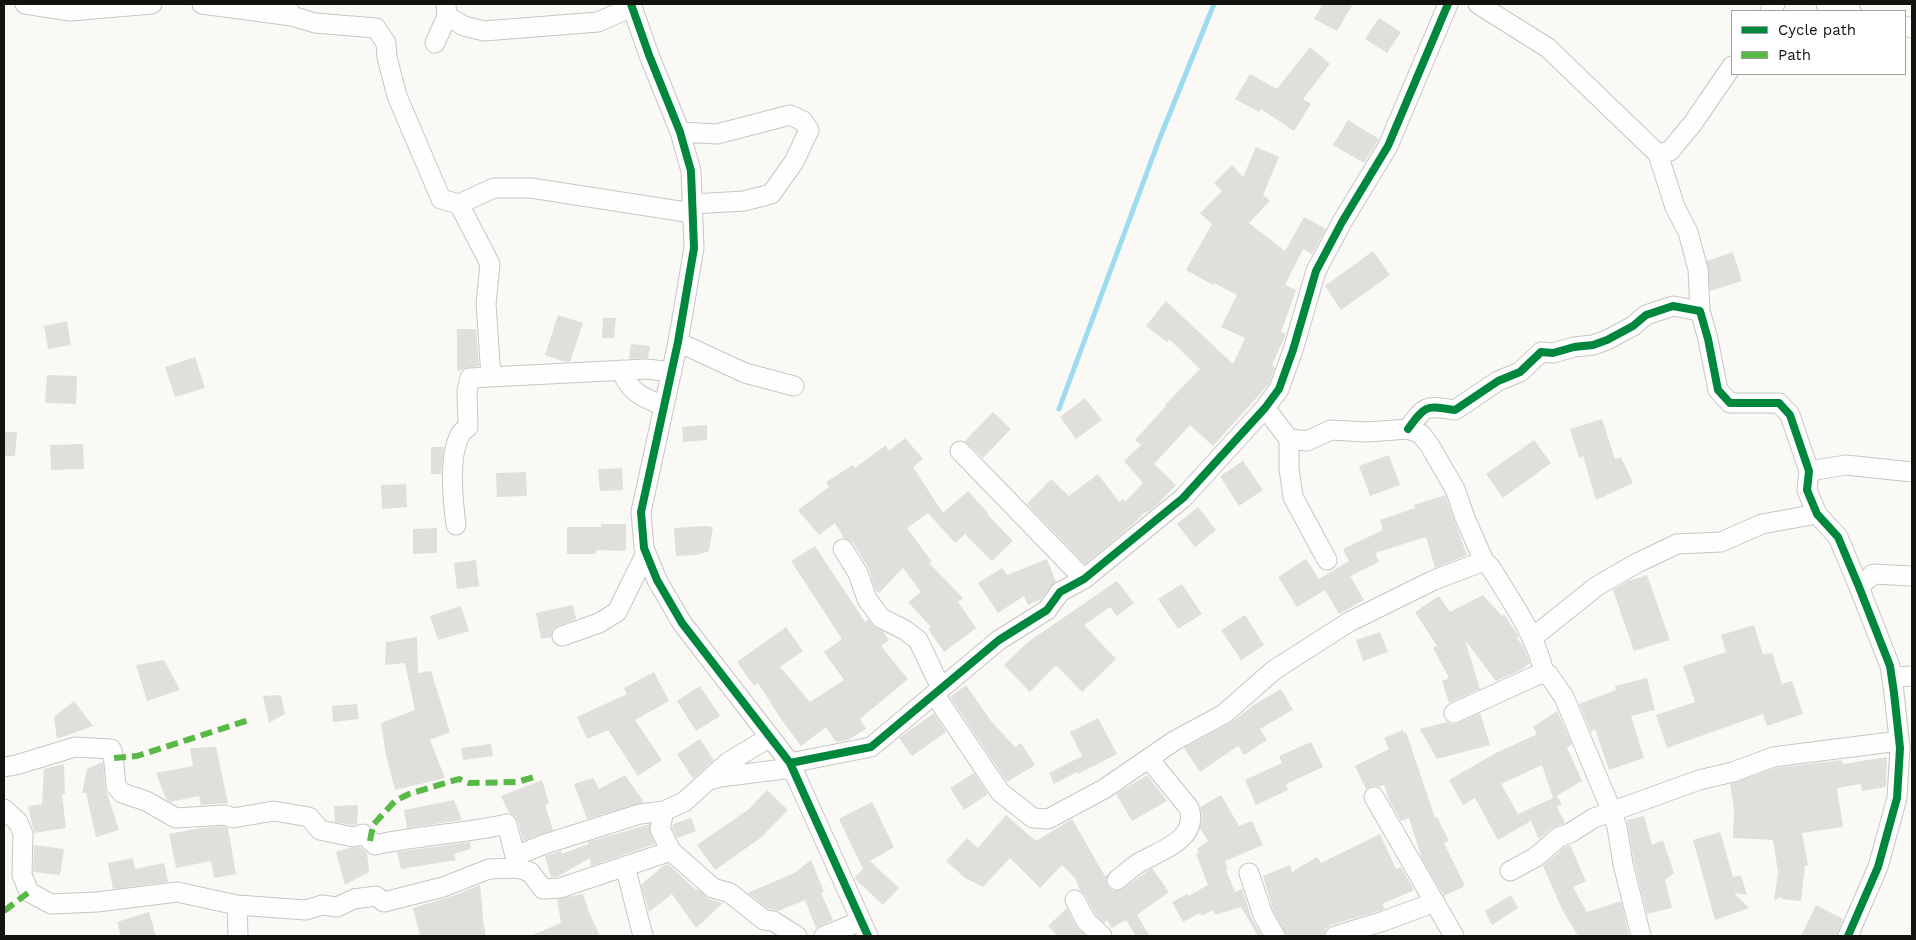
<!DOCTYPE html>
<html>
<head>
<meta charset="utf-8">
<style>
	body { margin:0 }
	#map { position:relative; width:1916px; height:940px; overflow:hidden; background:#fbf9f5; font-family:"Work Sans",sans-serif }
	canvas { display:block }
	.frame { position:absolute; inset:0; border:5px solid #12120f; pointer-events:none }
	.legend { position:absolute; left:1731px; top:10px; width:175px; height:65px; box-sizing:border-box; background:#fff; border:1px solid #a0a09f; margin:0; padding:6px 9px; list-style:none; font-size:15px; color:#12120f }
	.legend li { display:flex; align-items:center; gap:10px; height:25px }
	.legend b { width:25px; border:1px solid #a0a09f }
</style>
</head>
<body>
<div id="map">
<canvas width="1916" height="940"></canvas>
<div class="frame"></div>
<ul class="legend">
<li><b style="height:6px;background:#00873e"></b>Cycle path</li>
<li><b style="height:6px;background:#58b947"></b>Path</li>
</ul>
</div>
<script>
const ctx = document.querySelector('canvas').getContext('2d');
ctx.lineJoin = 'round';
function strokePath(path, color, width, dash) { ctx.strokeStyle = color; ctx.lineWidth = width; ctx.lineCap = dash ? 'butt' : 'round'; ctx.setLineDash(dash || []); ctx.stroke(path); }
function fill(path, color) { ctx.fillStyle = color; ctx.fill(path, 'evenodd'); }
const stream = new Path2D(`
	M1059,409L1159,140L1214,4`);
const building = new Path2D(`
	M1323,4H1353L1337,31L1314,19Z
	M1379,18L1401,32L1387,53L1365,39Z
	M1310,47L1330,64L1303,99L1311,104L1294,131L1261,109L1259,112L1235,99L1250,74L1277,89Z
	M1348,120L1379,139L1364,163L1333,145Z
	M1256,147L1279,157L1263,195L1270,201L1249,223L1285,251L1304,217L1326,229L1312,254L1303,249L1285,285L1296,290L1281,332L1286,334L1272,365L1275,368L1269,384L1213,446L1190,425L1154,464L1176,485L1157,505L1146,513L1145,512L1133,524L1085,564L1027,504L1051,479L1069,496L1098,474L1119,502L1123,499L1126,501L1143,483L1124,461L1141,445L1135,440L1166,406L1165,405L1200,369L1169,339L1167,342L1146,326L1166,301L1233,364L1245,338L1221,327L1237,295L1214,283L1213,285L1186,270L1212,224L1200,213L1222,191L1214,183L1232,165L1243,177Z
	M1373,251L1390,275L1341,310L1325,286Z
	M1733,252L1742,281L1710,291L1707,261Z
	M558,315L583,323L570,362H565L545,355Z
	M603,318H616L614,338H602Z
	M67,321L71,345L48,349L44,326Z
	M457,329H476L479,366L457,371Z
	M631,344L650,346L648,358L629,359Z
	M195,357L205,388L175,397L165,367Z
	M47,375L77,376L76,404L45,403Z
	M1085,398L1102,420L1076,439L1060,417Z
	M993,412L1011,429L983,458L965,441Z
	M1602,419L1615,459L1621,457L1633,483L1596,500L1583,456L1579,458L1570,429Z
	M707,425V440L683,442L682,427Z
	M4,432H17L15,456H4Z
	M905,438L923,459L913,467L943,513L968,491L988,513L987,514L1013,541L992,561L965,534L955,543L928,513L907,528L932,562L929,563L963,598L958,602L976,628L944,652L928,629L931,627L908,602L921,592L903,568L879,593L876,591L868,567L853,543L844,538L835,523L819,535L798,510L829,487L826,482L853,465L855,468L886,445L889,451Z
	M1534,440L1551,463L1503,498L1486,474Z
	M83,444L84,469L51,470L50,445Z
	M431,447H444L441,474H431Z
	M1389,455L1400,485L1370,496L1359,466Z
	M1243,461L1263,490L1239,506L1220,476Z
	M622,468L623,490L600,491L598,469Z
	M526,472L527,496L497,497L496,473Z
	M406,484L407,507L382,509L381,485Z
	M1445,495L1467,555L1435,568L1426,537L1375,553L1379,562L1350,576L1364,600L1339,614L1325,590L1297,607L1278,577L1306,559L1319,579L1349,561L1343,549L1383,530L1380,520L1415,508L1414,505Z
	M1198,507L1216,530L1195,547L1177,524Z
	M601,524H626V551L596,550V554H567V527H601Z
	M705,526L713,527L709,551L696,555L676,556L674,528Z
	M437,528V553L413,554V529Z
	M815,546L865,622L868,619L876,628L883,631L889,640L881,646L908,679L860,719L866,729L848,740L836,742L826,727L801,746L781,719L758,683L754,686L737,662L786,627L803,651L780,667L810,702L844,680L824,652L842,639L791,561Z
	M1047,559L1056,582L1040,600L1028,605L1024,596L998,613L978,583L1002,568L1007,575Z
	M476,560L479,586L457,589L454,563Z
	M1647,575L1670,640L1634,651L1613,590L1628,581Z
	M1117,581L1134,603L1117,616L1110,607L1084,625L1116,659L1082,692L1056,665L1030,692L1004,665L1028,642Z
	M1182,584L1202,614L1178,629L1158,599Z
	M1483,595L1502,616L1504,614L1519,637L1517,638L1523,646L1530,663L1521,670L1496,681L1465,640L1480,689L1449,703L1442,681L1449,678L1433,648L1437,646L1415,612L1439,596L1450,612Z
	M573,605L576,619L558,626L553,629L551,637L541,639L536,613Z
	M461,606L469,631L438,640L430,616Z
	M1245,615L1264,645L1241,660L1221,630Z
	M1754,625L1763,654L1772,653L1782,684L1792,681L1803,714L1767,726L1763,714L1667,748L1656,715L1695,702L1683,666L1726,652L1721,635Z
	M1380,632L1388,652L1363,661L1356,640Z
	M417,637L418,673L431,671L450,732L430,740L445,778L395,790L386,755L381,723L415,710L405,663L385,665L386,642Z
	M164,660L180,690L147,701L136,665Z
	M654,672L669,701L635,720L662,760L638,776L608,730L587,739L577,717L627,694L624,688Z
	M1647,678L1655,710L1631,716L1644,758L1609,770L1595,729L1591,732L1579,704L1616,690L1615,686Z
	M966,685L991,721L1015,747L1021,743L1035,765L1007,782L950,697Z
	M700,686L720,716L696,731L677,701Z
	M1281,689L1293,710L1260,729L1267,740L1244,755L1238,746L1200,772L1184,748L1229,724L1255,704Z
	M281,695L285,714L269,723L263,696Z
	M74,701L93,726L57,739L54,717Z
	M357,704L359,719L333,722L332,706Z
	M1557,711L1572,744L1567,748L1582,781L1553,798L1557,796L1562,804L1557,807L1565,823L1552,828L1539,839L1531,821L1498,840L1475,798L1463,805L1449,780L1496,753L1537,734L1533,727ZM1542,765L1553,798L1518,814L1501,784Z
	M934,713L946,732L912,756L899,738Z
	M1480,713L1490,745L1437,759L1420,729L1447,722L1452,724L1458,723Z
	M1098,718L1117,754L1078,774L1077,772L1054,784L1049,773L1082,756L1070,732Z
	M1403,730L1404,733L1406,732L1435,818L1437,817L1449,841L1444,843L1465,886L1444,896L1422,859L1409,818L1401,821L1390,802L1384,785L1379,787L1374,786L1366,789L1355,766L1389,749L1384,738Z
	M700,739L714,760L693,779L677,754Z
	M1311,742L1323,767L1286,784L1288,790L1256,805L1245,780L1282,763L1279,756Z
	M491,744L493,756L463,760L461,748Z
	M216,747L228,803L201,805L199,796L170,802L166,799L156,773L193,766L190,748Z
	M1887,757L1886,787L1862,791L1861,784L1837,788L1843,827L1802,833L1808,865L1805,866L1801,901L1782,899L1783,897L1774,900L1778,872L1773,840L1733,838L1734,810L1730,784L1775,768L1842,760L1843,764Z
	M103,762L105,787L119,830L96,837L86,793H82L87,769Z
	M64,764L65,794L62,795L66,828L34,833L28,806L42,804L44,769Z
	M974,773L988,794L964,810L950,788Z
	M625,775L644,802L587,819L574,784L593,778L599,789Z
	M1147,775L1167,801L1132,821L1116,794Z
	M542,780L549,803L545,805L553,830L523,841L518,821L515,816L509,813L501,796Z
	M767,790L788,810L765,833L766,834L715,870L697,845L749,809Z
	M1221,795L1239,826L1252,821L1263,845L1225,861L1228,870H1226L1235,892L1242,889L1252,919L1262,936H1258L1241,907L1215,915L1213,910L1202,916L1200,913L1183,922L1172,902L1187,894L1188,896L1208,885L1196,854L1199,853L1197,849L1208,841L1200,828L1202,817L1200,807Z
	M454,800L462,820L407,828L404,810Z
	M872,802L894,847L870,861L899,888L883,905L854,878L863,869L839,819Z
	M358,805L357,824L353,825L335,822L334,806Z
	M1006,815L1036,841L1072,819L1105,876H1107L1106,881L1108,886L1113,891L1123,889L1152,868L1169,892L1137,915L1150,936H1136L1126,920L1112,928L1107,920L1104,923L1095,914L1085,895L1080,890L1075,878L1062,865L1040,888L1010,858L983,887L965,878L946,861L967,838L978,848Z
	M1644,816L1652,845L1663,840L1674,873L1665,880L1672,908L1647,914L1634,862L1627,820Z
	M691,818L696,831L677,838L672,828L673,824Z
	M650,824V833L655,844L591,866L590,858L557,877H551L545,856L561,851L562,854L588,844V842Z
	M223,826L228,828L236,874L214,878L211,861L176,868L169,834L200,828Z
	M1720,832L1733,877L1741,875L1747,895L1734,893L1749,908L1715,920L1693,840Z
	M1380,834L1396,869L1401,867L1414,890L1382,904L1385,909L1331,925L1326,929L1324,936H1286L1273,910L1263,876L1290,865L1292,872L1317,857L1321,863Z
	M470,842L471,849L454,854L456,860L401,869L397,852Z
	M34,845L64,849L60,875L33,872Z
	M1570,845L1586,881L1573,887L1587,912L1621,901L1629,936H1578L1562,909L1543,866L1565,847Z
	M360,847L367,853L369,872L345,885L336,852L348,848Z
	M133,858L135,869L164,863L168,882L113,889L108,863Z
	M811,860L824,892L821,893L833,920L816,928L805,900L778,911L768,909L748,893L794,873Z
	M668,864L696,890L698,889L709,899L723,903L696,928L672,894L649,912L641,885L663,866Z
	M480,885L483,914H482L486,936H420L413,908L455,895Z
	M583,894L589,912L600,936H530L561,923L557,899Z
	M1511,895L1518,908L1492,925L1485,911Z
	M1816,905L1843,919L1837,936H1801Z
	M1067,908L1076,926L1086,936H1058L1048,926Z
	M149,912L156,936H121L117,922Z`);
const street = new Path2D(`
	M25,4L70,11L152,4
	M202,4L292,16
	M285,4L292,16L315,23L376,28L386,43L387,57L397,96L441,199L459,204L494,188H531L692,213
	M631,4L649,55L680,132L691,171L694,248L678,342L641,512L644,548L657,580L682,623L790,763L868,936
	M1478,4L1548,48L1658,154L1675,207L1688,232L1698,269L1700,311
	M1826,4L1836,8L1851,11
	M1770,11L1775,4
	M447,16L464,26L484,31L598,22L632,7
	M1905,26L1912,28
	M435,43L447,16L446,5
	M680,132L717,134L790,115L803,121L809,130L794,162L771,194L744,201L692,204
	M1658,154L1670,151L1693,123L1732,66
	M459,204L490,264L486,304L491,377
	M678,342L745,373L794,386
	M621,370C631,394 642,397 664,406
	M1265,408L1289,439V468L1293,497L1327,560
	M1408,429C1426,404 1426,406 1455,410L1498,381L1520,372L1541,352L1553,353L1574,347L1593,345L1607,340L1633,326L1646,315L1673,306L1700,311L1708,339L1718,390L1730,403H1779L1790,415L1809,471L1807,490L1817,514L1838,537L1859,587L1890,666L1894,693L1900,748L1897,798L1878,867L1848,936
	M1289,439L1307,441L1331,430L1367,432L1408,429L1421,434L1430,446L1455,489L1465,518L1484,561
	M960,451L1084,579
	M1809,471L1846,465L1912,472
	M456,525C453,501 448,458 460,435C461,432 465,430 468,427L467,391L470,378L647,369L672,372
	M843,549L858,573L867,599L881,618L905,630L918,640L941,688
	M1859,587L1873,574L1912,576
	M562,636L599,623L617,612L646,553
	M1532,638L1597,586L1637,563L1677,544L1721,542L1762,524L1817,514
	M1892,677L1912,676
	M935,695L1000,792L1033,818L1048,819L1104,789L1174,741L1224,714L1274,670L1349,622L1434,580L1484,561L1491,568C1511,601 1536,635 1544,673
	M1454,713L1535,676L1544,673L1548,674L1564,697L1612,812L1617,827L1623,864L1641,936
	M790,763L871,747L999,640L1047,610L1060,592L1084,579L1183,498L1265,408L1279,389L1293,350L1316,271L1342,222L1388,146L1448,4
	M4,767L16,765L75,747L111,749L113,753L116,786L122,793L146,801L176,818L225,815L233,818L274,811L309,817L320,830L353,837L363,834L375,845C419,835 463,834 507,824L515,856L545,844L640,814L664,811L684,802L727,763L770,737
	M709,780L720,777L792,768
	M1374,797L1454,936
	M4,809L18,822L23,834L22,875L29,892L51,904L97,902L177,892L237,905L238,936
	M664,811L660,829L671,851L713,888L730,893L764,920L773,921L797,936
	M625,866L643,936
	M1510,871L1536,857L1559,837L1570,833L1594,818L1699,780L1733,772L1773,757L1899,741
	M1249,873L1263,915L1275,936
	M1117,880C1125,874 1133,866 1142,861C1163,850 1199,838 1189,808L1149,759
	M1075,900L1086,921L1102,936
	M237,905L306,910L322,905L337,907L354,899L376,896L384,902L443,887L489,869L517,868L530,872L543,889L560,888L671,851
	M824,936L861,921
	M1335,936L1384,921L1435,902`);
const quiet = new Path2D(`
	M114,758L137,756L252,719
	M370,841L373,825L395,801L409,794L459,779L469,783L517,782L538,776
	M4,911L29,892`);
const cycleway = new Path2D(`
	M631,4L649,55L680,132L691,171L694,248L678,342L641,512L644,548L657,580L682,623L790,763L868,936
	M1408,429C1426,404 1426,406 1455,410L1498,381L1520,372L1541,352L1553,353L1574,347L1593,345L1607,340L1633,326L1646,315L1673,306L1700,311L1708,339L1718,390L1730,403H1779L1790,415L1809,471L1807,490L1817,514L1838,537L1859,587L1890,666L1894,693L1900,748L1897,798L1878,867L1848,936
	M790,763L871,747L999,640L1047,610L1060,592L1084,579L1183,498L1265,408L1279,389L1293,350L1316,271L1342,222L1388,146L1448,4`);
strokePath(stream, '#9cdbf1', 5);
fill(building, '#e1dfdc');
strokePath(street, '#c7c6c3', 21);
strokePath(street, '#fefefe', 19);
strokePath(quiet, '#58b947', 6, [12, 6]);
strokePath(cycleway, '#00873e', 8);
</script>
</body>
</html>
